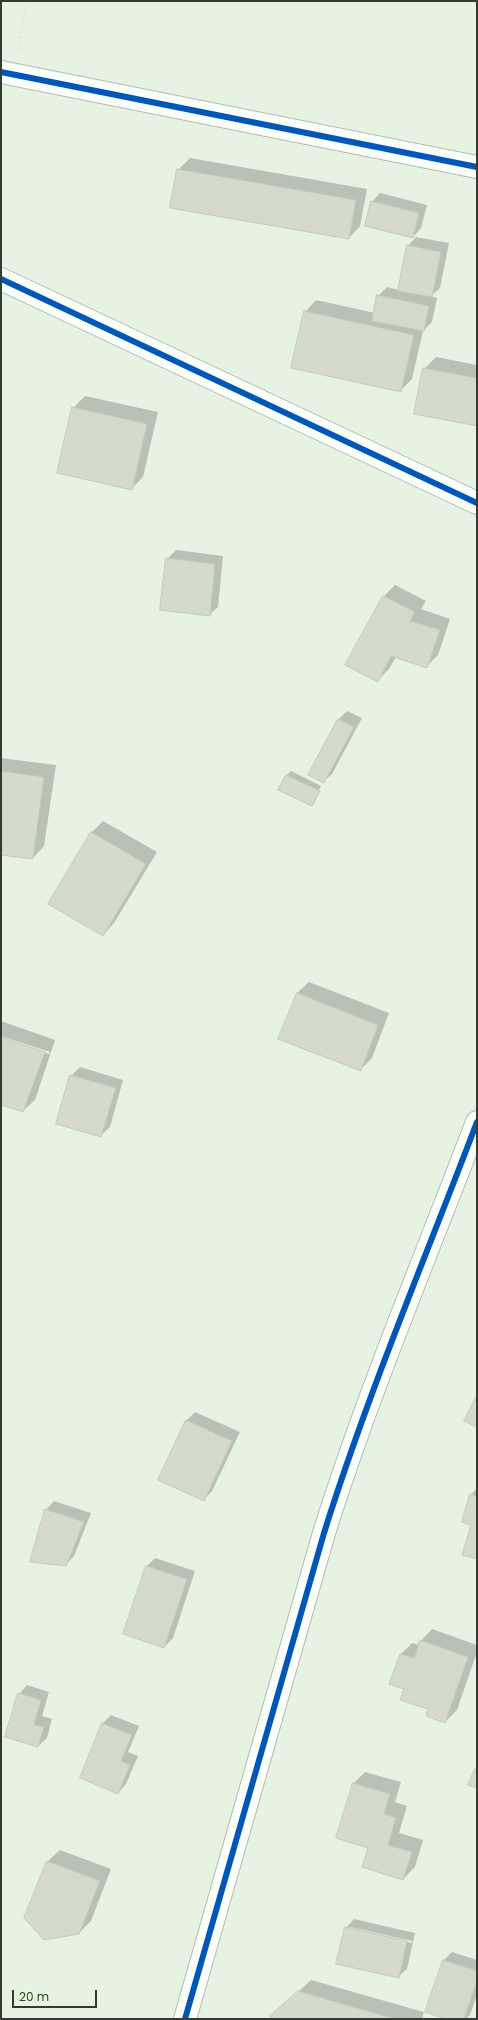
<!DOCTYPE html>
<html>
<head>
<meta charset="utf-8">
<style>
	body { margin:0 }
	#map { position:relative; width:478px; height:2020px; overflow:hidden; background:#e7f3e2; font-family:Poppins,sans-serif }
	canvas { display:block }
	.frame { position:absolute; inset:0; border:2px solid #333c2f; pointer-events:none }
	.scale { position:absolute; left:12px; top:1990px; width:85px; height:18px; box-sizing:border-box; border:2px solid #333c2f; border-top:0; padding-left:5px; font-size:12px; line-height:14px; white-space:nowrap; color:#333c2f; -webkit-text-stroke:3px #e4fbda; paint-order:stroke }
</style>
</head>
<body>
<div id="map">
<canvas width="478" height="2020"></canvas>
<div class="frame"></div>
<div class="scale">20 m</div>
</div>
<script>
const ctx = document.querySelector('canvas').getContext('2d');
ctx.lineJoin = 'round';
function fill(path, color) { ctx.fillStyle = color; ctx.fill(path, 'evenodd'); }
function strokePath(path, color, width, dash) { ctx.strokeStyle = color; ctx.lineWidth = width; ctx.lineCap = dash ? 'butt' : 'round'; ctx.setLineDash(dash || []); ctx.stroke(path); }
const shadow = new Path2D(`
	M190,158L367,189L360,226L349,238L178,170Z
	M380,193L427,205L421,228L413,237L372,202Z
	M416,237L449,243L440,288L431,296L437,298L432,322L423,331L412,379L400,391L305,312L316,300L375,313L378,296L387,287L399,290L408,246Z
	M436,357L477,365V425L424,369Z
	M85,396L158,412L143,477L131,489L73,408Z
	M176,550L223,556L218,607L209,615L167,559Z
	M395,585L426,601L421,609L450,619L438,655L426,667L396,657L389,669L377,681L384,596Z
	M347,711L362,718L332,774L323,782L309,774L339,719Z
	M1,758L56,765L44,846L33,858L1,854Z
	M291,771L323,787L316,802L323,787L321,786L313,802H316L312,805L280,790L287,775Z
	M103,821L157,852L114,923L103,935L49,903L92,832Z
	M309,982L389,1013L372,1058L360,1070L297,993Z
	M1,1021L55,1040L35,1100L23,1111L1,1104V1038L49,1054L50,1052L1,1036Z
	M80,1067L123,1080L110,1127L101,1135L71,1076Z
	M195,1412L240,1432L212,1491L204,1500L160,1480L187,1420Z
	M477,1488V1558L471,1495Z
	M54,1501L91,1513L74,1556L65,1565L46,1510Z
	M155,1558L195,1571L173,1638L164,1647L124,1633L147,1566Z
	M432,1629L477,1645V1652L457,1710L445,1722L405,1688L401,1654L412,1643L419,1645L421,1641Z
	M27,1685L49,1692L42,1716L52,1719L47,1738L38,1746L19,1694Z
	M111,1715L139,1726L128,1752L138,1756L126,1784L118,1793L81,1777L103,1723Z
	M365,1772L401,1782L395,1802L407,1806L399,1833L423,1840L415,1867L403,1879L369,1847L353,1784Z
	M60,1850L111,1869L91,1921L79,1933L26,1918L48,1861Z
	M354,1919L415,1933L407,1969L398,1977L346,1928ZM350,1927L412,1941V1943L350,1929Z
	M452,1952L477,1960V1995L470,2015L466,2019H449L427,2012L444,1960Z
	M311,1980L424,2012L422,2019H272L271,2016Z`);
const building = new Path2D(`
	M177,169L356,200L349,239L170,208Z
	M371,201L419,213L413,238L365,226Z
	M407,245L441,252L432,297L398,291Z
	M377,295L429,306L424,331L372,321Z
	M304,311L414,335L401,392L291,368Z
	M423,368L477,378V426L414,414Z
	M72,407L147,424L132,490L57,473Z
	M166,558L215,564L210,616L160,610Z
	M383,596L415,612L410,621L440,630L427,668L391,656L378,682L345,665Z
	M338,719L354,727L324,783L308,775Z
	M1,771L44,777L33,859L1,855Z
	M286,775L320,791L312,806L278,790Z
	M91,832L146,864L103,936L48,904Z
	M297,993L378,1025L361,1071L278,1039Z
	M1,1037L45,1052L23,1112L1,1105Z
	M70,1075L116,1088L101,1137L56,1124Z
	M477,1395V1427L464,1421Z
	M186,1420L232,1441L204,1501L158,1480Z
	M470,1494L477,1496V1559L462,1555L471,1525L462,1522Z
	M45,1509L84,1522L66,1566L30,1562Z
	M146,1566L187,1579L164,1648L123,1634Z
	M420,1640L468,1657L445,1723L426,1716L428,1709L400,1700L404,1689L389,1684L400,1654L414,1658Z
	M18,1693L41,1700L34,1725L44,1727L38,1747L5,1737Z
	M102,1723L132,1735L121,1761L130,1765L118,1794L80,1778Z
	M475,1769H477V1788L468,1785Z
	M353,1783L390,1794L384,1814L396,1818L388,1845L412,1852L403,1880L362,1867L368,1848L336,1838Z
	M47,1861L100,1881L79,1934L44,1940L24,1918Z
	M345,1927L407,1941L399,1978L336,1964Z
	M443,1960L477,1971V1981L464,2019H445L425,2012Z
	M298,1991L395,2019H271L270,2016Z`);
const path = new Path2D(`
	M18,49L27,1`);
const minor = new Path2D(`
	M1,72L477,167
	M1,279L477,503
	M185,2019L324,1533C368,1393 425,1259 477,1122`);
const cycleway = new Path2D(`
	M1,72L477,167
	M1,279L477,503
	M185,2019L324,1533C368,1393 425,1259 477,1122`);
fill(shadow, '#0003');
fill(building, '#d5dbca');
strokePath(building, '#c4c9bb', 1);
strokePath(minor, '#b3bcaf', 24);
strokePath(path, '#dde0db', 2.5, [1, 3]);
strokePath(minor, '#fbfdfb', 22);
strokePath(cycleway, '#0057b8', 6);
</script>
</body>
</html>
